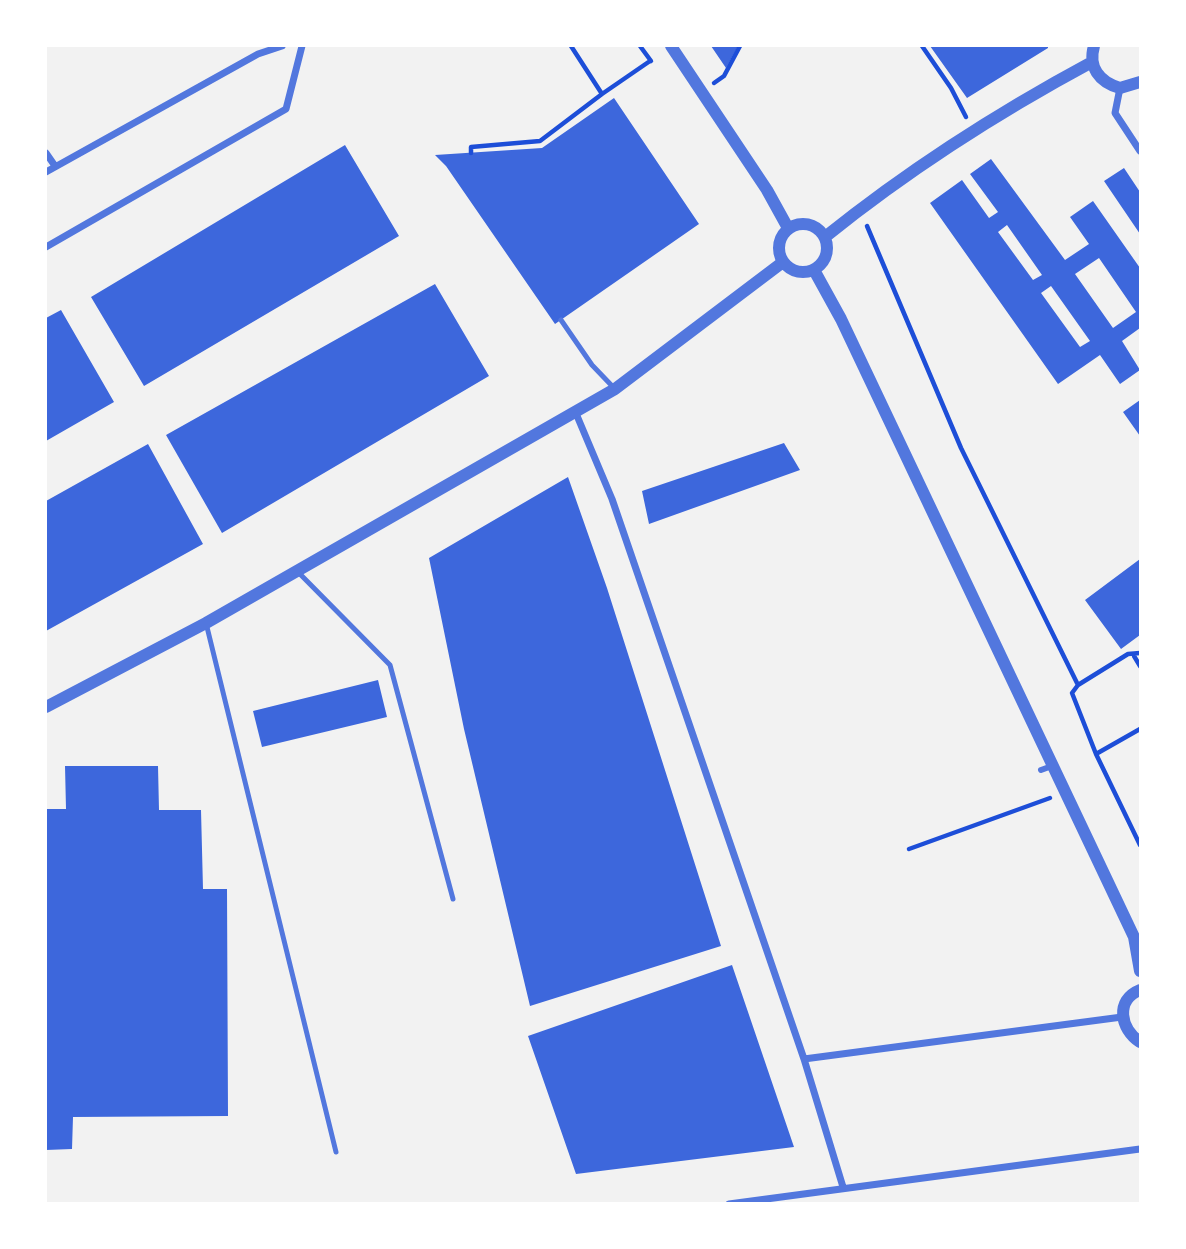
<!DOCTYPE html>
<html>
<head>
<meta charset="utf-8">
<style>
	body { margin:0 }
	#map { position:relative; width:1186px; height:1249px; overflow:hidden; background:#f2f2f2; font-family:"Libre Baskerville",serif }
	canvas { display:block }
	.frame { position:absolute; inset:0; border:47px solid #fff; pointer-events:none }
</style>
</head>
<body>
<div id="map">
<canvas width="1186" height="1249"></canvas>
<div class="frame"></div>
</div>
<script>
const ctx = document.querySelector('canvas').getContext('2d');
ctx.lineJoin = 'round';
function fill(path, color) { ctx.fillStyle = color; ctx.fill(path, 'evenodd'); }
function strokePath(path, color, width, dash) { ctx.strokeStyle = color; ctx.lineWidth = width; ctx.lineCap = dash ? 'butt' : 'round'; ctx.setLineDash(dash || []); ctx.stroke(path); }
const building = new Path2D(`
	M711,46H738L726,68Z
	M930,46H1048V48L967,98Z
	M614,98L699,224L555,324L446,166L435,155L542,148Z
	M345,145L399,236L144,386L91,297Z
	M991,159L1065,260L1089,244L1070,217L1093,201L1140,268V328L1122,341L1140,370L1120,384L1100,355L1058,384L930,203L962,180L989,218L998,212L970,174ZM1007,225L1042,275L1033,280L998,232ZM1099,258L1136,312L1113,328L1075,274ZM1051,286L1090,341L1080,347L1041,293Z
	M1124,168L1140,192V234L1104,181Z
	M435,284L489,376L222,533L166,435Z
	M61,310L114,402L46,441V318Z
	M1140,400V436L1123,412Z
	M784,443L800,470L649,524L642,491Z
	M148,444L203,544L46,631V501Z
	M568,477L607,588L721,946L530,1006L464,729L429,558Z
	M1140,559V635L1121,649L1085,600Z
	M378,680L387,717L262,747L253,711Z
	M65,766H158L159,810H201L203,889H227L228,1116L73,1117L72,1149L46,1150V809H66Z
	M732,965L794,1147L576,1174L528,1036Z`);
const path = new Path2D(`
	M640,46L651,61
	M922,46L951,88L966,117
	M714,83L724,76L740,46
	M602,94L650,61
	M471,153V147L540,141L602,94L571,46
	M867,226L961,448L1078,685L1072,693L1096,754L1140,845
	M1134,656L1140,666
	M1078,685L1128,654L1140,653
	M1096,754L1140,729
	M909,849L1050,798`);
const service = new Path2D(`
	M561,320L592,365L615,389
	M297,571L390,665L453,899
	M206,623L336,1152`);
const pedestrian = new Path2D(`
	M1041,770L1052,766`);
const minor = new Path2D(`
	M1120,88L1115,113L1140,151
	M46,153L55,166
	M46,172L258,54L282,46
	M46,247L286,109L302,46
	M575,411L612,499L804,1059L843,1187
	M804,1059L1122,1017
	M729,1204L1140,1149`);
const tertiary = new Path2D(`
	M671,46L767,190L788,228
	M1094,46C1088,67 1099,82 1120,88L1140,82
	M779 248a24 24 0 1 1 48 0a24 24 0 1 1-48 0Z
	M825,237C907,171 999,112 1092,62
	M814,270L841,319L1134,937L1140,971
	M46,707L206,623L615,389L783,262
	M1140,990C1115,1000 1120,1029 1140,1042`);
fill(building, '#3d67dc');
strokePath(path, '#1d4ed8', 4.5);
strokePath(service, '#5277de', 5);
strokePath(pedestrian, '#5277de', 6);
strokePath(minor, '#5277de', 7);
strokePath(tertiary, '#5277de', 12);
</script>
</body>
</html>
